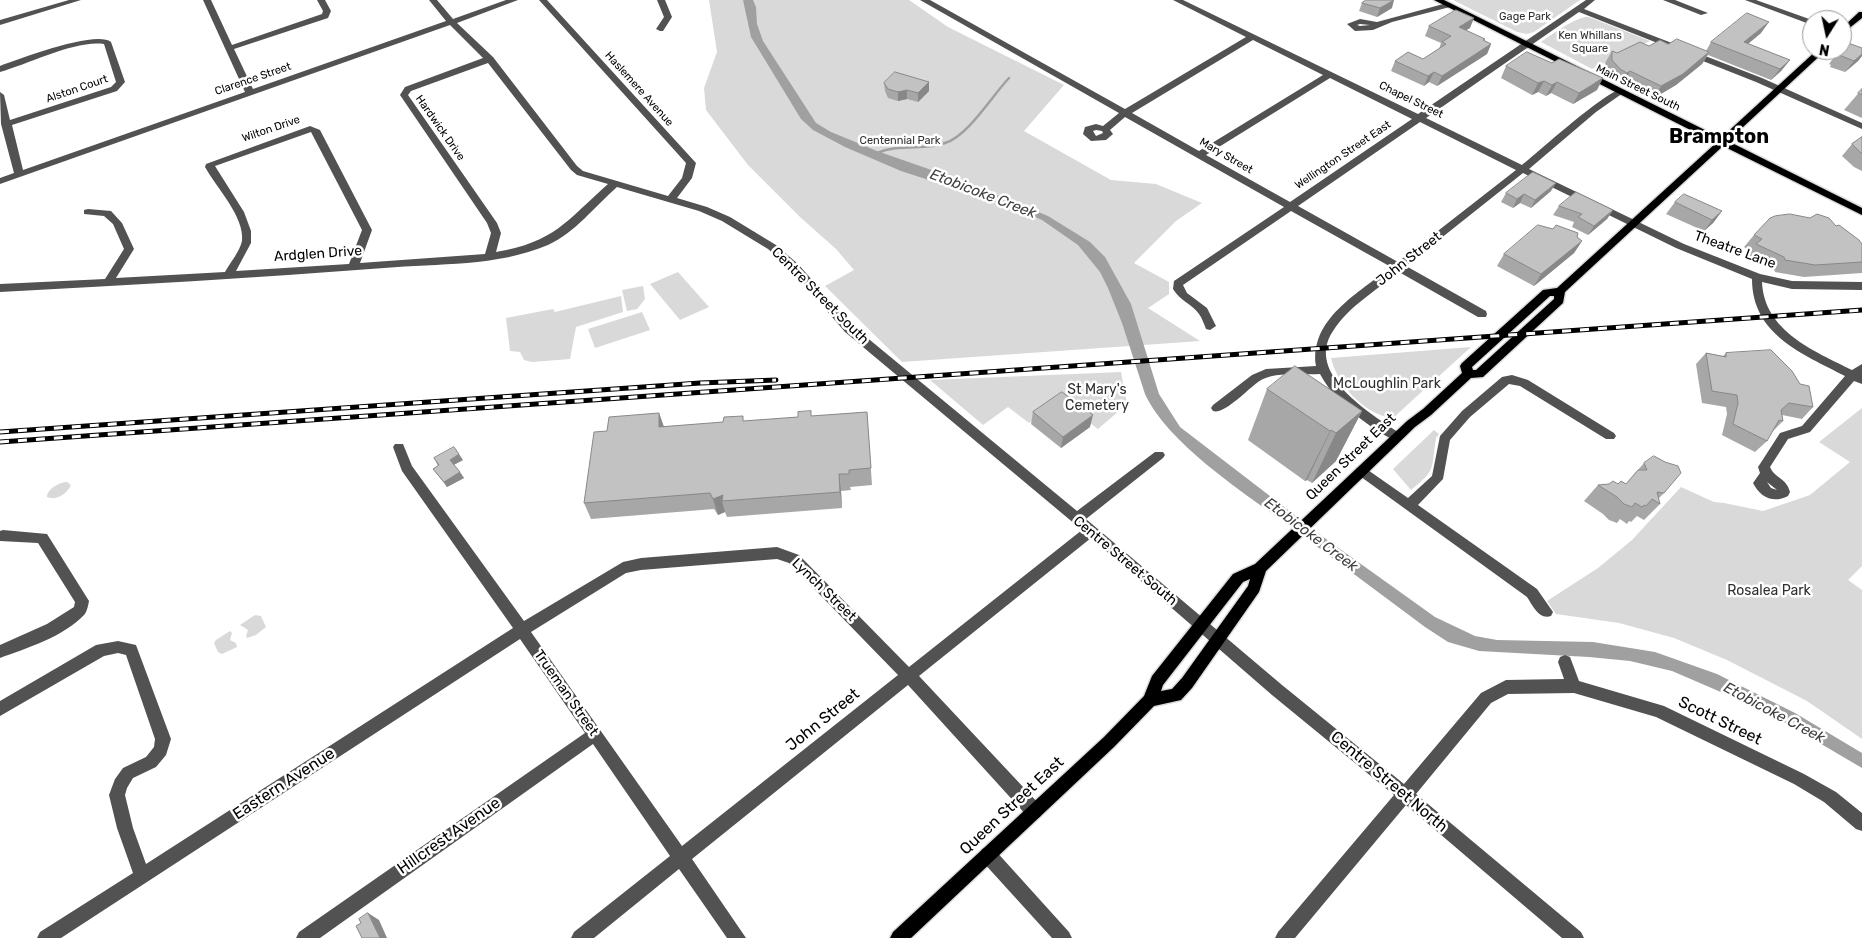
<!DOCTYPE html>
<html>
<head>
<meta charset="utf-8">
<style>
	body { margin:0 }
	#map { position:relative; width:1862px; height:938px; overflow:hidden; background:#fff; font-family:Rubik,sans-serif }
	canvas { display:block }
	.north { position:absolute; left:1802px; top:10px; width:50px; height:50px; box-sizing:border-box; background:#fff; border:1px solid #999; border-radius:50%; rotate:190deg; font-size:14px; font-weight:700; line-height:20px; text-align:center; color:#000 }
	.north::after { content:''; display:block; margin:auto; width:18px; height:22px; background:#000; clip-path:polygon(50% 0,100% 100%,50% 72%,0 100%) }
</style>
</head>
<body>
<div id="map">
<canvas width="1862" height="938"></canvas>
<div class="north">N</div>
</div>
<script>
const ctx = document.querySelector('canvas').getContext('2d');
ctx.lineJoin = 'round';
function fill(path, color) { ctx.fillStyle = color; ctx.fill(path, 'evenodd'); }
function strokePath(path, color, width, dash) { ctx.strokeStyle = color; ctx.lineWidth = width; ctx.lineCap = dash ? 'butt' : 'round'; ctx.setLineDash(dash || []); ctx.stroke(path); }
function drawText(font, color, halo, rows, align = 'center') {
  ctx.font = font + ' Rubik,sans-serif'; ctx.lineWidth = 5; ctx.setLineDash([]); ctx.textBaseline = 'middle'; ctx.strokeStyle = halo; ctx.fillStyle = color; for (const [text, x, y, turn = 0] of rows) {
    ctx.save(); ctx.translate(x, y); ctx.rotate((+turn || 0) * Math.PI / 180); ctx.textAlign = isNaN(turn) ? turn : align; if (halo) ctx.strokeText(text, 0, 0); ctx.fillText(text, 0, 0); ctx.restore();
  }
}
const green = new Path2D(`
	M709,0H909L948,27L1064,85L1024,131L1111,180L1156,184L1202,203L1176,221L1134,263L1169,282V294L1148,308L1200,341L902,362L825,286L854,270L836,249L800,217L748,165L706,110L704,88L717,52Z
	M1453,0H1580L1534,32L1527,34L1517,32Z
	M1585,17H1589L1650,41L1592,69L1541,42C1554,33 1570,21 1585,17Z
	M678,272L709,307L680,320L650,284Z
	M643,286L645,299L637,309L627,311L622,290Z
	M621,296L623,312L576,327L570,359L532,362L524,360L520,352L510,351L506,318L553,309L555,312Z
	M642,312L650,330L595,348L588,329Z
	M1471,347L1393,418C1365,415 1337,385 1331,358Z
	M1121,372L1127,404L1098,429L1060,401L1029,423L1008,407L983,425L930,380Z
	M1862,408V566L1848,580L1862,590V739L1807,701L1727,660L1674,638L1619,623L1556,614L1547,601L1598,568L1632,540L1681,487L1714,502L1724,503L1763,511L1810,495L1850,462L1819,442Z
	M1434,430L1439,434L1436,438C1431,469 1437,469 1411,490L1393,469Z
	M67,482L71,485C67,494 56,501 47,497C47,489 60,482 67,482Z
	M255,615L261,616L266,627L256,635L247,638L246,636L248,630L240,625Z
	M230,631L232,633L230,640L236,643L237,647L222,654L218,652L214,643L216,640Z`);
const water = new Path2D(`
	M743,0H753L756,7L757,24L763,41L816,123L831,132L877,151L963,181L1048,216L1090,242L1105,257L1131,304L1159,394L1180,427L1326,539L1435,617L1475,636L1497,640L1593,642L1655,652L1717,674L1795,713L1862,753V768L1765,711L1672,671L1630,661L1589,657L1479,651L1448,642L1425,627C1378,592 1331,557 1284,522C1241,491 1167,442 1145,394L1122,323L1108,288L1100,272L1078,245L1042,220L1015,208L901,171L845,147L813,130L801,119L751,37Z`);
const stream = new Path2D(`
	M877,153C900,143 924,151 945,143C968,136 991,97 1009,78`);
const minor = new Path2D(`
	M69,0H81L0,25V20Z
	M203,0H211L232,45L322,14L323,11L317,0H325L331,11L328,18L234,49L253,89L446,21L429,0H437L453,19L506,0H518L457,23L493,57L577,166L583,171L668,196L682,178L686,163L539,0H547L696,163L692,178L677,198L707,207L730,217L776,245L798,264L853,326L1077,511L1155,452H1163L1165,455L1163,458L1086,519L1282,685L1404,784L1481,693L1506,680L1564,679L1558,662L1560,657L1565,655L1570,657L1579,681L1664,706L1804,774L1836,792L1862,813V831L1856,829L1824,802L1794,784L1656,717L1574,693L1508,694L1491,703L1416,794L1581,932L1584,938H1562L1406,805L1295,938H1275L1278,932L1394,795L1272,695L1091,538L919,676L1040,805L1042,811L1040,817L1034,819L1028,817L908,685L692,859L746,938H727L679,869L594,938H571L574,932L670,856L593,744L320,938H296L299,932L585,733L520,639L61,938H37L40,932L133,873L117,828L109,795L115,779L123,768L146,757L154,747L155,739L126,655L118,653L104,656L0,716V701L96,645L118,641L136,645L171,739L166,755L156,767L133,778L127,788L125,795L133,828L146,864L513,628L402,471L393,447L395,444H403L412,466L524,621L623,562L641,558L777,547L799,555L909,667L1082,530L845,332L790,268L768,249L722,221L699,211L617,187C595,206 575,233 548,245C496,267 439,263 384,268C256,278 128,285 0,292V284L105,279L124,249L113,224L104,216L84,214V210L88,209L111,211L122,223L134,249L116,278L225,272C230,263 240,251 242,241C245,217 216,187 205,167L206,164L310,126L320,130L372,230L360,263L485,254L491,233L487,223L400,95L405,87L483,58L450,25L0,184V178L14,173L1,124L0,92L4,95L10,120L111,87L116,82L104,44C75,40 29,64 0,72V66C20,59 95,30 111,42L125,82L117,91L12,125L23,170L245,92ZM488,63L571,170L577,175L608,184C566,221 555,242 496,252L501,233L497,223L408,95L411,91ZM311,132L362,230L349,264L236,271L251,243V231L244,212L215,166ZM777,559L789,563L898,675L682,846L531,632L626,573L641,570Z
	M657,0H665L672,17L663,31H660L656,29L664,17Z
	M920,0H930L1125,109L1246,37L1173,0H1183L1418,114L1586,0H1595L1584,9L1762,78L1862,123V129L1756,82L1579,12L1426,118L1522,165C1537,153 1610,87 1623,89V93L1596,112L1529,169L1684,244L1760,274L1792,281L1862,282V290L1792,289L1762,282C1764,331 1814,351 1852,370L1862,364V384L1854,381L1810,432L1788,439L1770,467C1775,479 1786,477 1790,492L1788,496C1773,504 1760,497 1753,483L1760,473L1758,467L1760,464L1780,433L1802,426L1845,376C1803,354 1752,335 1752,279L1676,248L1523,173L1406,266L1486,311L1487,314L1486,317H1478L1399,272C1377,290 1349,306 1333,331C1304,374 1371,414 1401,434L1403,437L1401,440C1389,444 1346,408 1336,397C1330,390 1325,383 1320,374C1301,375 1274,371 1258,382C1248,389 1224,415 1213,411L1211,408L1213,405L1252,375L1266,369L1316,366C1309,319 1359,293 1391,267L1291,211L1183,285L1187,293L1207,308L1216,326L1210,330L1206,329C1204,324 1202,318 1199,314C1192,304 1180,301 1173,289L1174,281L1284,207L1125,117L1110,130L1113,134L1106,140L1091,141L1083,134L1085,127L1096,124L1103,126L1119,113ZM1253,40L1323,75L1199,151L1132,113ZM1330,78L1412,119L1290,202L1206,155ZM1420,122L1516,170L1398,262L1298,206ZM1096,130L1102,131L1103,133L1096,136L1093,131ZM1767,482L1777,490L1771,488Z
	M1663,0H1675L1708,13L1701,15Z
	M1745,0H1756L1812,20V25Z
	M1447,3H1450V7L1392,22L1373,30L1355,31L1347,24L1360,19L1377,22ZM1360,24L1370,25L1360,26L1357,25Z
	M1512,375L1528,380L1614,433L1616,436L1614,439H1606L1520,386L1509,384L1470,417L1450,440L1443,479L1418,505L1537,589L1553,612L1551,616C1539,620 1533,606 1527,597L1357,474L1355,471L1357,468H1365L1408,498L1432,476L1440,436L1462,411L1502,377Z
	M3,530L47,534L89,601C88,606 87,612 84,615C63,637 27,648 0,658V645L47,624L74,607L75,602L38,543L0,541V531Z
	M988,847L994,849L1069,932L1072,938H1052L982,861L980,855L982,849Z`);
const major = new Path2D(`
	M1434,0H1444L1721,138L1817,50H1826L1728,141L1862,208V215L1723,146L1565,292L1563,303L1483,377L1471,378L1431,415L1415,427L1266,571L1259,592L1192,688L1181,700L1154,706L1114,747L911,938H890L893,932L1104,737L1144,696L1152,676L1233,574L1255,564L1407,421L1423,409L1462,373L1460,366L1462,363L1543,290L1557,288L1716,143ZM1550,296H1554V299L1476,370H1473L1472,367ZM1250,579L1248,586L1182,678L1172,689L1161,691L1163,685L1243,582Z
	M1859,12H1862V18L1842,34V28Z`);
const rail = new Path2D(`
	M0,432L700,383L776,380
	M0,442L1862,310`);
const wall = new Path2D(`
	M1362,3L1392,8L1377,17L1359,11Z
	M1429,26L1470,28L1466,30L1491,44L1487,54L1437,86L1429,82L1424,86L1391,71L1395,61L1423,59L1439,49L1441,43L1425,36Z
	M1761,33L1748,44L1790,60L1781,71L1771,80L1708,55L1702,64L1676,85L1654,98L1624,83L1621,84L1613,80L1606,71L1605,63L1612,51L1617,53L1649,46L1668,44L1706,51L1711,42Z
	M1862,48V56L1858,61L1845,72L1830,67L1831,65L1829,64L1837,53Z
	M1506,66L1597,90L1573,104L1551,93L1546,96L1538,92L1532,95L1501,78Z
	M929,82V91L918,102L907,99L898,101L888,98L885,91L884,83Z
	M1862,89V118L1844,110Z
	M1862,137V171L1854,167L1842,156L1852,144Z
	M1551,191L1531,208L1520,203L1513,208L1501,202L1506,193Z
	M1675,202L1722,211L1713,223L1704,231L1666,214Z
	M1559,206L1613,210L1607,219L1588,235L1572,227L1574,222L1553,215Z
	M1810,218L1836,226L1862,244V273L1804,277L1775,272L1774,269L1747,256L1751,251L1744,247L1754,235Z
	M1577,237L1582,241L1574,253L1534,286L1497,266L1504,254Z
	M1706,353L1723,356L1726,353L1813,407L1802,419L1782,415L1783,421L1772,432L1767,441L1755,452L1722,435L1727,414L1726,407L1702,403L1696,364Z
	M1267,389L1362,411L1336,461L1312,483L1307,480L1305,481L1248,440Z
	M867,412L872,485L850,487L851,490L841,491L842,508L727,517L725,512L718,515L714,509L591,519L584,503L607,431L659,413L664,427Z
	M1033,412L1090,427L1061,448L1031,424Z
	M434,458L463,460L454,465L464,478L447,487L433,469L438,466Z
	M1644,463L1664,493L1658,499L1660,504L1644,520L1637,516L1631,522L1629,521L1627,524L1620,519L1617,523L1609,520L1603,514L1584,501L1598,485L1626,484Z`);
const shadedWall = new Path2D(`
	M1394,0L1392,8L1377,17L1380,8Z
	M1474,18L1470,28L1454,37L1459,27Z
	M1769,22L1761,33L1738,52L1744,42Z
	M1491,44L1487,54L1437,86L1442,76Z
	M1709,52L1702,64L1676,85L1654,98L1661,86Z
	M1862,54V56L1858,61L1845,72L1854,61Z
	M1790,60L1781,71L1771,80L1780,69Z
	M1630,71L1624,83L1621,84L1627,73Z
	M1434,72L1429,82L1424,86L1428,76Z
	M1603,78L1597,90L1573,104L1579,93Z
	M1544,81L1538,92L1532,95L1538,83Z
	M929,82V91L918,102V93Z
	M1557,82L1551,93L1546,96L1552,85Z
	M907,90V99L898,101V92Z
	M1556,183L1551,191L1531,208L1535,200Z
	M1524,194L1520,203L1513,208L1517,199Z
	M1613,210L1607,219L1588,235L1594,226Z
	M1722,211L1713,223L1704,231L1712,220Z
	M1582,241L1574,253L1534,286L1541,274Z
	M1362,411L1336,461L1312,483L1336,433Z
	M659,413L665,430L659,427Z
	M1093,415L1090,427L1061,448L1063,437Z
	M1331,430L1307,480L1305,481L1330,431Z
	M459,454L463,460L453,465L450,460Z
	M460,472L464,478L447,487L444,482Z
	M839,474L841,491L842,508L840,492Z
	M723,495L722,501L725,512L718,515L713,499Z
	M368,913L379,920L387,938H380Z`);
const building = new Path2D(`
	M1366,0H1394L1380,8L1362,3Z
	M1456,10L1474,18L1459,27L1485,39L1483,40L1491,44L1442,76L1434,72L1428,76L1395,61L1408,52L1423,59L1446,44L1442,42L1451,36L1429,26Z
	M1747,13L1769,22L1744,42L1790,60L1780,69L1711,42Z
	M1677,39L1709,52L1683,74L1661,86L1630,71L1627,73L1620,69L1612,60V51L1617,53L1640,42L1649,46L1660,40L1668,44Z
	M1848,43L1862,48V54L1854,61L1839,55L1840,54L1837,53L1840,50H1842V48Z
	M1527,52L1552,63L1559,59L1603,78L1579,93L1557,82L1552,85L1544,81L1538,83L1506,66Z
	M895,72L929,82L918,93L907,90L898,92L888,89L884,83Z
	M1862,89V95L1858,93Z
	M1862,137V154L1852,144Z
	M1533,172L1556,183L1535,200L1524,194L1517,199L1506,193Z
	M1576,192L1613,210L1594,226L1578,217L1582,214L1559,206Z
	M1684,194L1722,211L1712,220L1675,202Z
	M1790,214L1810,218L1817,214L1829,218L1836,226L1839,225L1859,240L1862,244V262L1815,265L1785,260L1784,257L1756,244L1762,239L1754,235L1770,218L1775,216Z
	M1538,225L1553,229L1556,225L1578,233L1577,237L1582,241L1541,274L1504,254Z
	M1771,350L1792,371L1800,384L1809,386L1813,407L1789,403L1781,410L1783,421L1779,420L1767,441L1733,424L1738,403L1737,395L1712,391L1706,353L1726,357V353Z
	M1295,366L1362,411L1336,433L1331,430L1330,431L1267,389Z
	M1062,392L1093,415L1063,437L1033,412Z
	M811,411V416L867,412L871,468L849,470V474H839L840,492L722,501L723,495L713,499L710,493L584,503L594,432L607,431L609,417L659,413V427L723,422L724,417L743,416V421L798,417V412Z
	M454,447L459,454L450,460L460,472L444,482L433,469L439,465L434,458Z
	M1654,456L1665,462L1678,466L1681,473L1664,493L1657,492L1660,504L1652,499L1646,506L1644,505L1642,507L1635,503L1632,507L1624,504L1617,497L1598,485L1609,484L1613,481L1618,484L1621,481L1626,484L1638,470H1647L1644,463Z
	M368,913L380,938H362L356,926L361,923L359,919Z`);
const farParknames = [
	["Gage Park",1525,17],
	["Ken Whillans",1590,36],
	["Square",1590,49],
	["Centennial Park",900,141]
];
const farStreetnames = [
	["Clarence Street",253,79,-19],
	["Main Street South",1638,88,26],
	["Alston Court",77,89,-19],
	["Haslemere Avenue",639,89,48],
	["Chapel Street",1411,100,26],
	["Hardwick Drive",440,128,55],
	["Wilton Drive",271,129,-19],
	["Wellington Street East",1343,155,-34],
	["Mary Street",1226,156,30]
];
const streetNames = [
	["Theatre Lane",1735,250,20],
	["Ardglen Drive",318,254,-4],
	["John Street",1409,259,-38],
	["Centre Street South",820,296,45],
	["Queen Street East",1351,457,-44],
	["Centre Street South",1125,561,40],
	["Lynch Street",824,590,44],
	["Trueman Street",566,693,55]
];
const parkNames = [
	["McLoughlin Park",1387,384],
	["St Mary's",1097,390],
	["Cemetery",1097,406],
	["Rosalea Park",1769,591]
];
const waterNames = [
	["Etobicoke Creek",983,194,21],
	["Etobicoke Creek",1311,535,37],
	["Etobicoke Creek",1774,713,28]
];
const nearStreetnames = [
	["John Street",823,720,-39],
	["Scott Street",1720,721,26],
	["Centre Street North",1389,782,40],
	["Eastern Avenue",284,784,-33],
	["Queen Street East",1012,806,-43],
	["Hillcrest Avenue",449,836,-35]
];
const farTownnames = [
	["Brampton",1719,137]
];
fill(green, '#d9d9d9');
fill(water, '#a0a0a0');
strokePath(stream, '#a0a0a0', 2.5);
strokePath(major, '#dbdbdb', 3);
fill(minor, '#525252');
fill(major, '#000');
strokePath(rail, '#000', 5);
strokePath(rail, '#fff', 3, [9]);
fill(wall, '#a7a7a7');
fill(shadedWall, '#888');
fill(building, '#c2c2c2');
strokePath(building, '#888', 1);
drawText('11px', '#303030', '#fff', farParknames);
drawText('11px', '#000', '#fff', farStreetnames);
drawText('14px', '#000', '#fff', streetNames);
drawText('14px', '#303030', '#fff', parkNames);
drawText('italic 15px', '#414141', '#fff', waterNames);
drawText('16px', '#000', '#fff', nearStreetnames);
drawText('bold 20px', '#000', '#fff', farTownnames);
</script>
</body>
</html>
